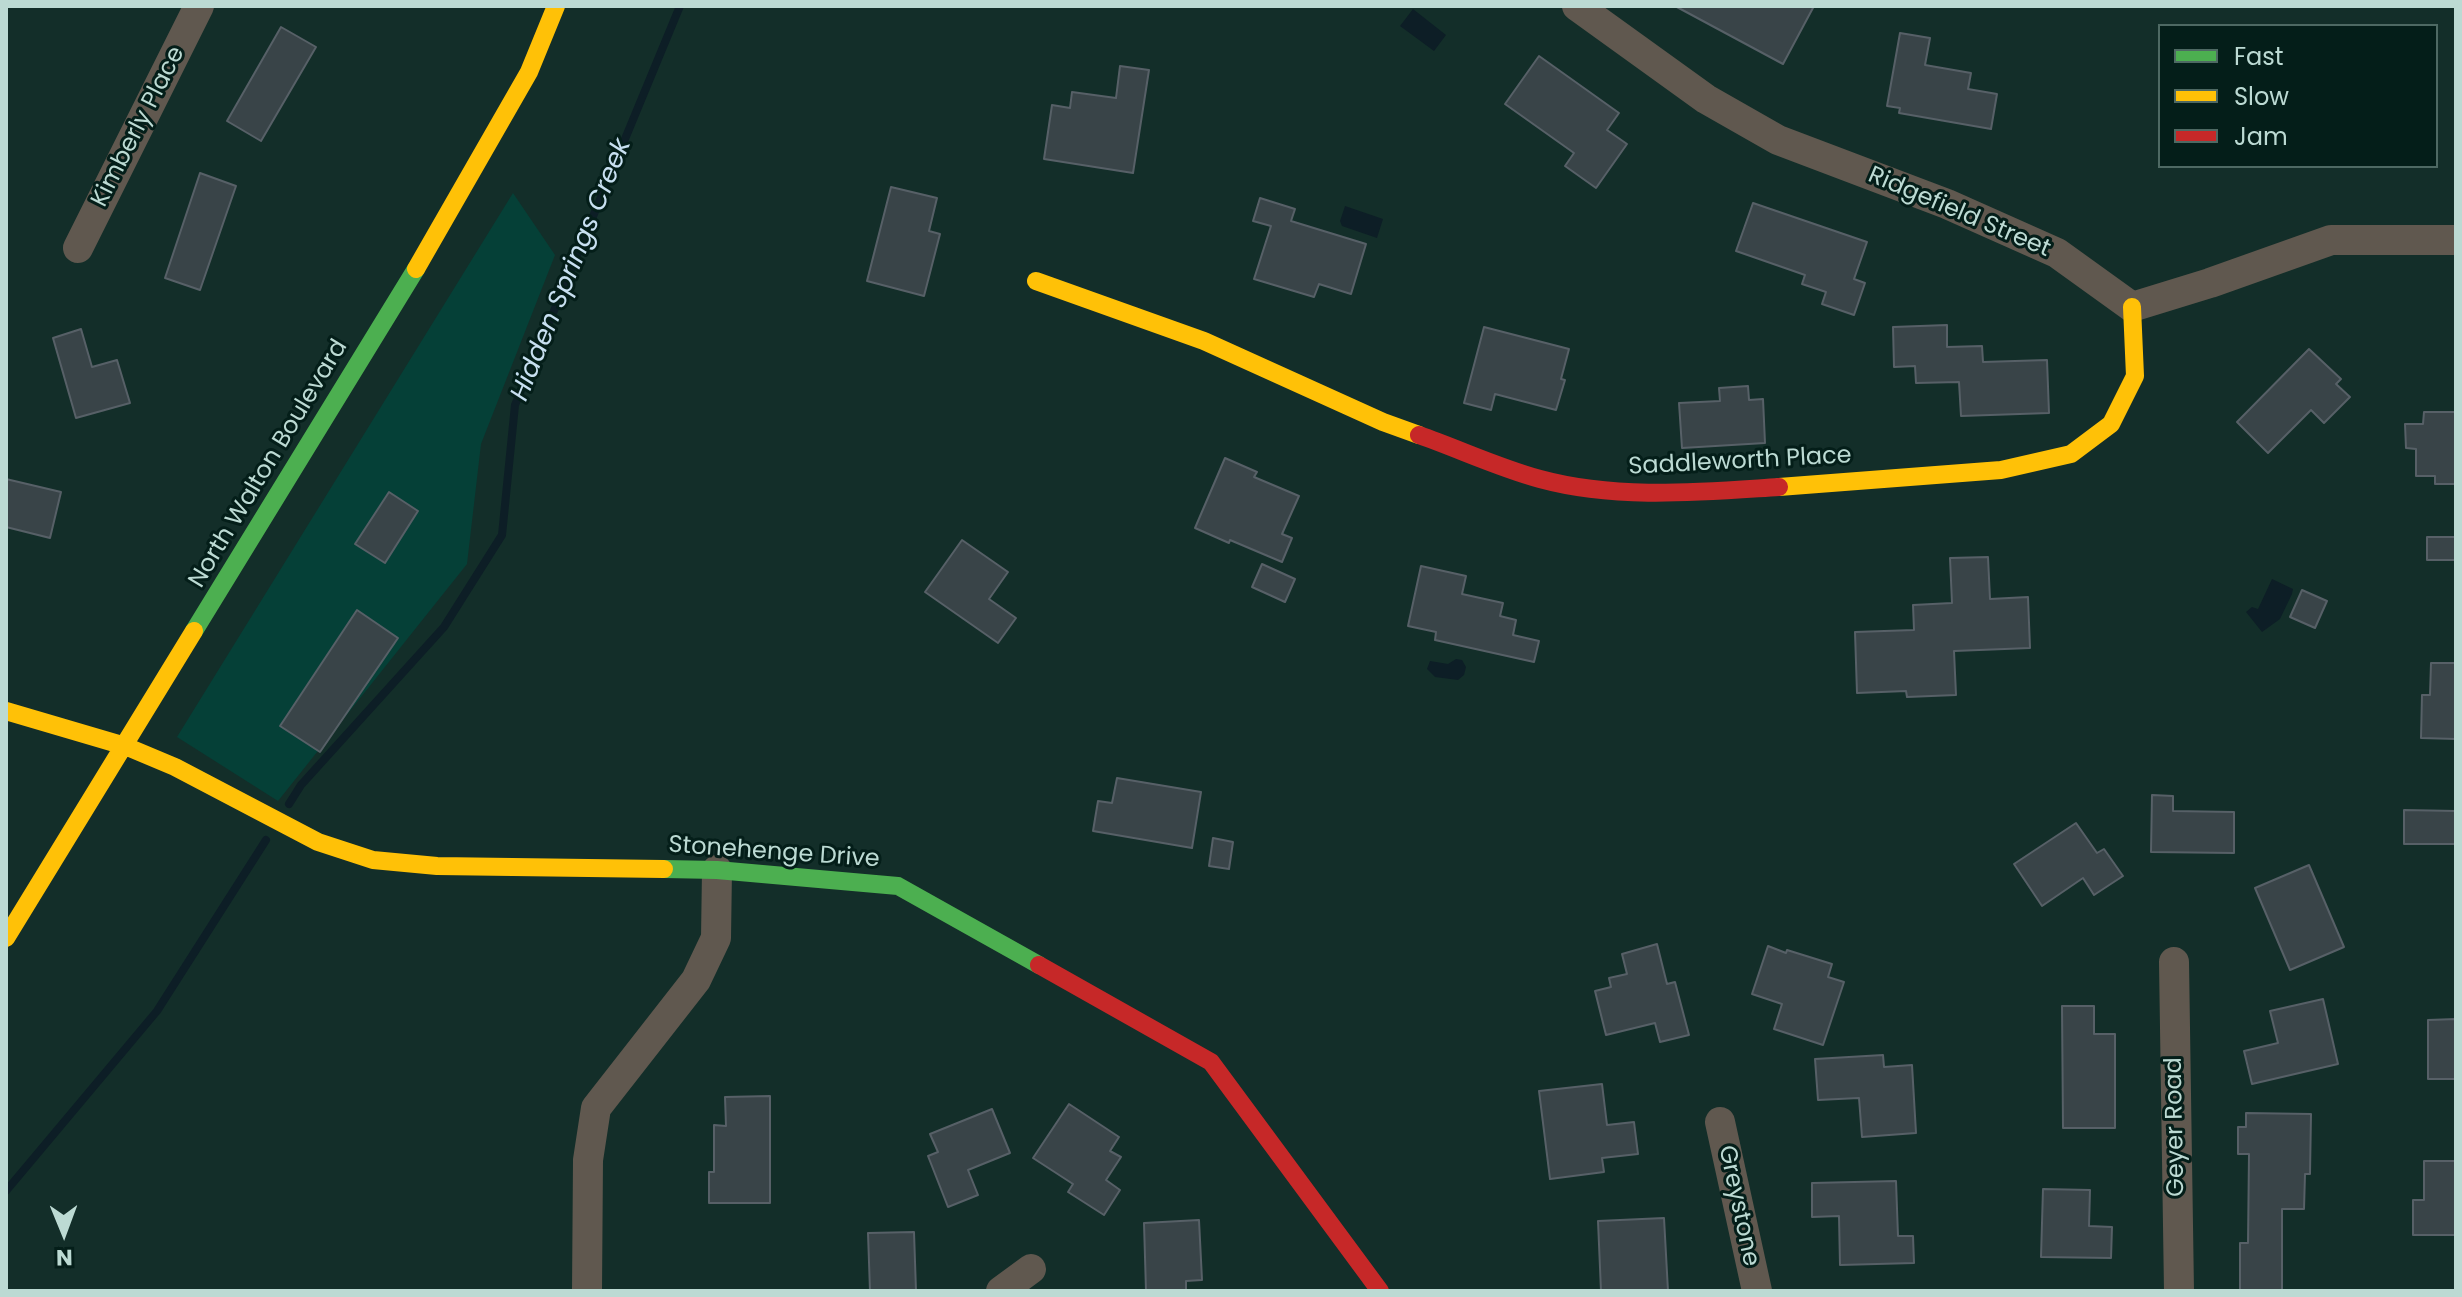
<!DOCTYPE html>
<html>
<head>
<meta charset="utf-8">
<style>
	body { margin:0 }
	#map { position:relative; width:2462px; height:1297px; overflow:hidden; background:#132e29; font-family:Poppins,sans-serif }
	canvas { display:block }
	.frame { position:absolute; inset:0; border:8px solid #bcdad3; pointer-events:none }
	.legend { position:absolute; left:2158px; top:24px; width:280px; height:144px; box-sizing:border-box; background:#041e19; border:2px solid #4e6963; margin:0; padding:10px 14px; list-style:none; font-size:24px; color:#bcdad3 }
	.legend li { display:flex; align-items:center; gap:16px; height:40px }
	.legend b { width:40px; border:2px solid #4e6963 }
	.north { position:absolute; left:24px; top:1193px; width:80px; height:80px; -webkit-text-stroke:6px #041e19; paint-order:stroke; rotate:179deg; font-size:22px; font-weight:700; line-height:32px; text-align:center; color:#bcdad3 }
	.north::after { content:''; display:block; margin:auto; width:28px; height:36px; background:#bcdad3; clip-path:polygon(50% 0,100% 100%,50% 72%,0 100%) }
</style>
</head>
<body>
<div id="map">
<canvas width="2462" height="1297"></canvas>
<div class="frame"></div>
<ul class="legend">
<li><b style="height:10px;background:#4caf50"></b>Fast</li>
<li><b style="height:10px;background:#ffc107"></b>Slow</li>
<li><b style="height:10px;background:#c62828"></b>Jam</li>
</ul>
<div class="north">N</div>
</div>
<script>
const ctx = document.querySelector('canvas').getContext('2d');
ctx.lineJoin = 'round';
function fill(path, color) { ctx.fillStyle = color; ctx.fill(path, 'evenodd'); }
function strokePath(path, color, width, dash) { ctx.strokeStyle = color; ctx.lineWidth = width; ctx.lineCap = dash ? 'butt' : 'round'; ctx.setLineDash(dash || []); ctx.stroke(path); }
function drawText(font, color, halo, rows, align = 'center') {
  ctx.font = font + ' Poppins,sans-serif'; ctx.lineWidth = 6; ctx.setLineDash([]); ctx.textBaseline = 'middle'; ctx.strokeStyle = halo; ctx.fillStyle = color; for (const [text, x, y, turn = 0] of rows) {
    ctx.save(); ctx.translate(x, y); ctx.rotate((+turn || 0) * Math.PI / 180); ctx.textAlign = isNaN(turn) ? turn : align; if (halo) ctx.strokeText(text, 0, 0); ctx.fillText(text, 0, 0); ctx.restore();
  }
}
const built = new Path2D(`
	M513,193L555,255L481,444L467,564L278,801L177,737Z`);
const water = new Path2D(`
	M1413,9L1446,35L1434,51L1400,26Z
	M1345,206L1383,219L1377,238L1342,226L1340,221Z
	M2272,579L2293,589L2292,594L2280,619L2262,632L2246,612L2252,607L2258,609Z
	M1456,659L1462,660L1466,667L1464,675L1458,680L1435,677L1427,669L1430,661L1448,664Z`);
const stream = new Path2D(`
	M289,804L301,785L444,627L502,535L515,405L680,6
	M6,1191L157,1011L266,840`);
const building = new Path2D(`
	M1675,6H1814L1783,64Z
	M281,27L316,47L261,141L227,121Z
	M1900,33L1930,38L1925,65L1971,73L1968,89L1997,94L1991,129L1899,113L1900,108L1887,106Z
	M1539,56L1619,113L1607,130L1627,144L1596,188L1565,166L1574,153L1505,104Z
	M1120,66L1149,70L1133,173L1044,159L1052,105L1070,108L1072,92L1116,98Z
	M200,173L236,186L200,290L165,278Z
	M891,187L937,198L929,231L940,234L924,296L867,281Z
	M1260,198L1295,209L1291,221L1366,244L1351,294L1319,284L1314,297L1254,279L1271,226L1253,221Z
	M1753,203L1867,242L1854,279L1865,283L1854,315L1822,304L1826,292L1802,284L1805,275L1736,251Z
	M1947,325V347L1982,346L1983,362L2047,360L2049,413L1961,416L1959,382L1916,383L1915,366L1894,367L1893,327Z
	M1484,327L1569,349L1561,379L1565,380L1556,410L1495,394L1491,410L1464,403Z
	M81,329L92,367L117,360L130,403L76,418L53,338Z
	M2309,349L2341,379L2336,384L2350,397L2324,423L2311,410L2268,453L2237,422Z
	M1748,386L1749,400L1763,399L1765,443L1682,448L1679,403L1720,401L1719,388Z
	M2424,412H2456V484H2435V476H2416V449L2406,448L2405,424H2423Z
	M1225,458L1257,472L1254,477L1299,496L1282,534L1292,538L1282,562L1230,540L1229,543L1195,528Z
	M6,479L61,492L50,538L6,527Z
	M389,492L418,511L385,563L355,544Z
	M2427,537H2456V560H2427Z
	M962,540L1008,572L989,599L1016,618L998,643L925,592Z
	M1988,557L1990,599L2028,597L2030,648L1954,651L1956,695L1907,697L1906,691L1857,693L1855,632L1914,630L1913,605L1952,603L1950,558Z
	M1262,564L1295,579L1285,602L1252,587Z
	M1421,566L1466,576L1462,594L1503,603L1500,616L1516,620L1513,635L1539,641L1534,662L1435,640L1436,632L1408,626Z
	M2302,590L2327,601L2315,628L2290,617Z
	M357,610L398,638L320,752L280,726Z
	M2431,663H2456V739L2421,738L2422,695H2430Z
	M1117,778L1201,792L1192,848L1093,831L1098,801L1112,803Z
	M2152,795L2173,796V811L2234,812V853L2151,852Z
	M2404,810L2456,811V844H2404Z
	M2076,823L2097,853L2104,849L2123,876L2094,895L2083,878L2042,906L2014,864Z
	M1213,838L1233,842L1229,869L1209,866Z
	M2309,865L2344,947L2290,970L2255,888Z
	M1657,944L1667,984L1675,982L1689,1035L1660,1042L1655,1023L1606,1035L1595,991L1611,987L1609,978L1627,974L1622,954Z
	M1768,946L1786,953L1787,950L1832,964L1828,977L1844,982L1823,1045L1774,1029L1782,1004L1752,994Z
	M2323,999L2338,1064L2252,1084L2244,1051L2278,1043L2270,1011Z
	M2062,1006H2094V1034H2115V1128H2063Z
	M2456,1019V1079H2428V1020Z
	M1883,1055L1884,1067L1912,1065L1916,1133L1862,1137L1859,1098L1818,1100L1815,1059Z
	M1602,1084L1607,1125L1634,1122L1638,1154L1602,1158L1604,1172L1550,1179L1539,1091Z
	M770,1096V1203H709V1172H714V1125L726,1126L725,1097Z
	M1069,1104L1119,1137L1110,1151L1121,1157L1106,1180L1120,1190L1104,1215L1068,1192L1073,1184L1033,1158Z
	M992,1109L1010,1153L968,1170L978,1195L948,1207L928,1156L938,1152L930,1134Z
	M2246,1113L2311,1114L2310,1174H2305L2304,1209H2282V1291H2240V1243H2248L2249,1154H2238V1127H2246Z
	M2424,1161H2456V1235H2413V1200H2424Z
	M1896,1181L1898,1236H1913L1914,1263L1840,1265L1839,1216L1812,1217V1183Z
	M2043,1189L2090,1190L2089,1226L2112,1227L2111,1258L2041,1257Z
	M1664,1218L1668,1291H1601L1598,1221Z
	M1199,1220L1202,1280L1186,1281V1291H1146L1144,1223Z
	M914,1232L916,1291H870L868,1233Z`);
const street = new Path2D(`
	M1577,6L1706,99L1778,140L1947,204L2057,253L2132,307L2210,283L2331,240H2456
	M78,248L199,6
	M2174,962L2179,1291
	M1720,1122L1757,1291
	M587,1291L588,1160L596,1108L696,980L716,938L717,870
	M1001,1291L1031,1269`);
const fast = new Path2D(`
	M194,631L416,269
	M664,869L717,870L898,886L1039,965`);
const slow = new Path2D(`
	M416,269L529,72L556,6
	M1036,281L1204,341L1383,422L1419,435
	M1779,487L2001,470L2071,454L2111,424L2135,376L2132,307
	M6,711L125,746L175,767L318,842L373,860L437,866L664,869
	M6,938L194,631`);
const jam = new Path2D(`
	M1419,435C1459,449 1499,468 1540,479C1617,500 1700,492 1779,487
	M1039,965L1211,1062L1380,1291`);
const streetNames = [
	["Kimberly Place",139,127,-63],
	["Ridgefield Street",1959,213,23],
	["Saddleworth Place",1740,462,-3],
	["North Walton Boulevard",269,464,-59],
	["Stonehenge Drive",774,853,4],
	["Geyer Road",2176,1127,-91],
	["Greystone",1738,1206,78]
];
const waterNames = [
	["Hidden Springs Creek",572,270,-68]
];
fill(built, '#054037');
fill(water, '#0d1e26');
strokePath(stream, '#0d1e26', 8);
fill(building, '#394448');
strokePath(building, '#576067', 2);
strokePath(street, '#60584f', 30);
strokePath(fast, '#4caf50', 18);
strokePath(slow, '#ffc107', 18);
strokePath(jam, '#c62828', 18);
drawText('24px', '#bcdad3', '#041e19', streetNames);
drawText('italic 26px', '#c8e0f1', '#041e19', waterNames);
</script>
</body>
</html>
